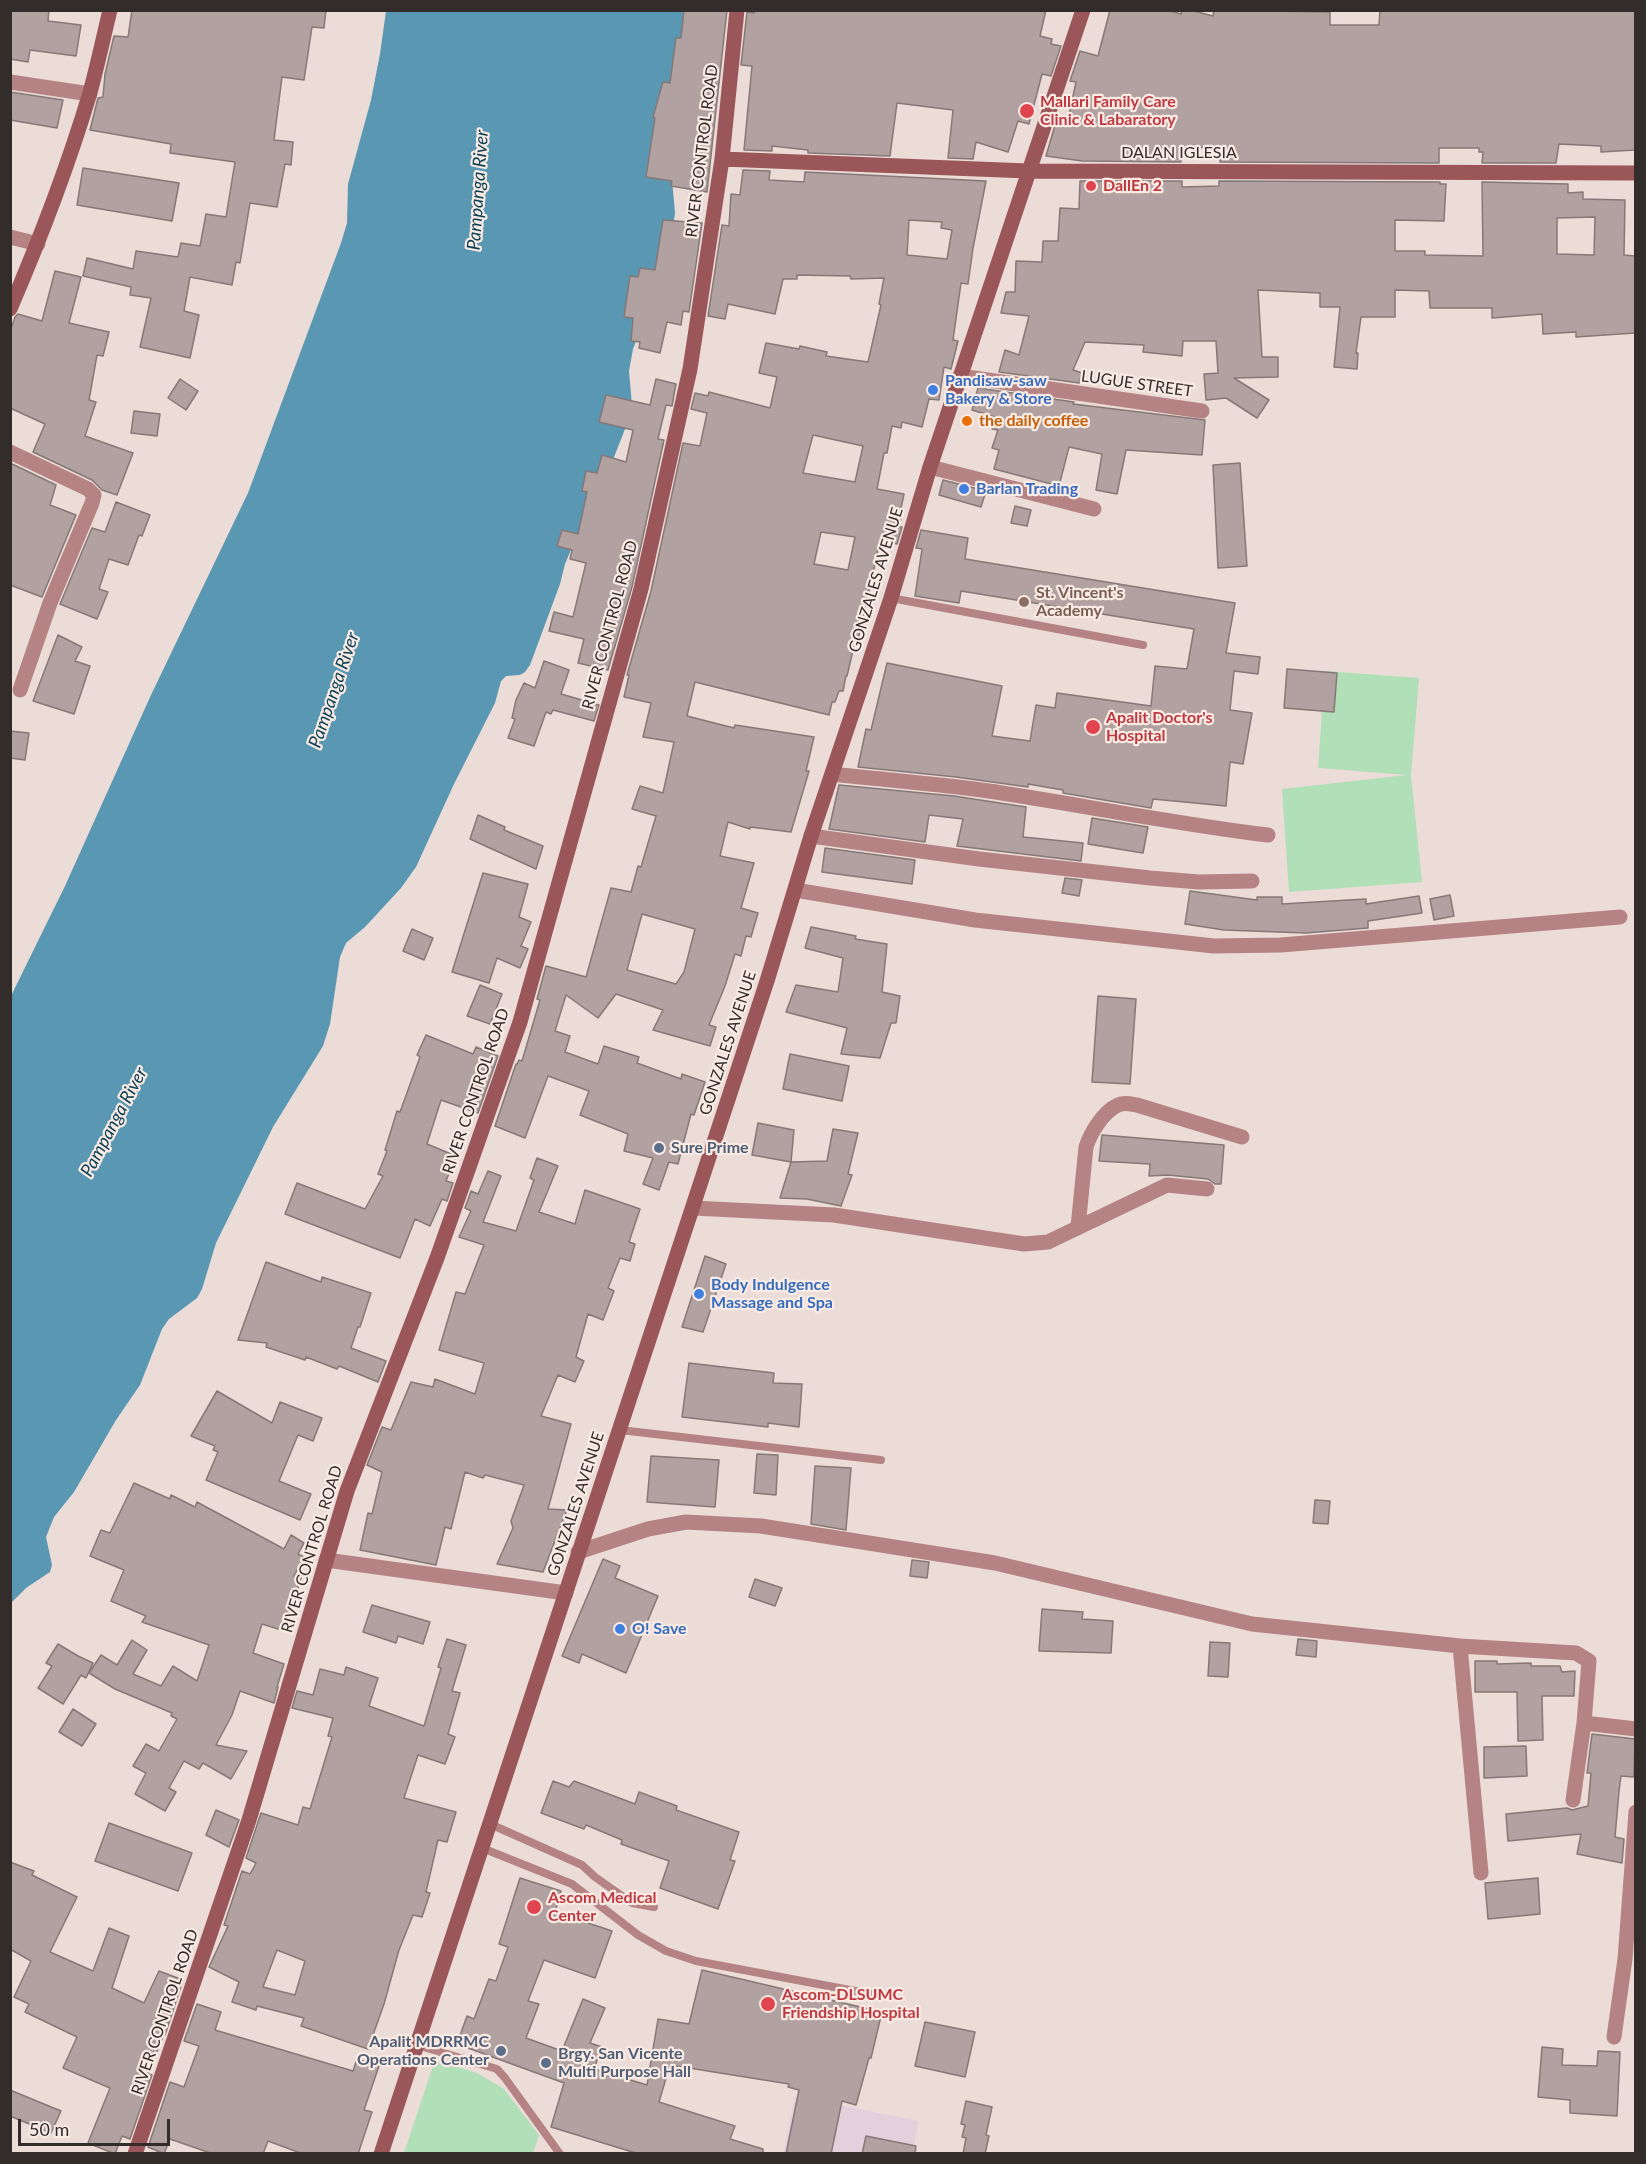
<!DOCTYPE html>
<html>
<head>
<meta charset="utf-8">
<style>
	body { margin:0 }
	#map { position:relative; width:1646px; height:2164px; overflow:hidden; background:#ebdcd7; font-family:Lato,sans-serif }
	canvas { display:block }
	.frame { position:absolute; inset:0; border:12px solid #322d2b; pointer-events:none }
	.scale { position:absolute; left:18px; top:2119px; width:152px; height:27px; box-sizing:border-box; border:3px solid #322d2b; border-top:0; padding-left:8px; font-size:18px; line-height:21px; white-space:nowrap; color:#322d2b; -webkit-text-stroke:4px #f9eae4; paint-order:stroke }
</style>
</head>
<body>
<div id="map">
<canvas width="1646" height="2164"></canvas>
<div class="frame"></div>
<div class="scale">50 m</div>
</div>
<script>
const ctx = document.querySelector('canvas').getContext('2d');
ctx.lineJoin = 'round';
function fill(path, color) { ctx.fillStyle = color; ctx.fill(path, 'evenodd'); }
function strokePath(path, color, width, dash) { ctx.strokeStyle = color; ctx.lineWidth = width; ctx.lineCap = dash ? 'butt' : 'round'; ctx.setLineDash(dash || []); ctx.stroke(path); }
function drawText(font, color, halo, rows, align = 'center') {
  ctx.font = font + ' Lato,sans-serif'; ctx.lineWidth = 4.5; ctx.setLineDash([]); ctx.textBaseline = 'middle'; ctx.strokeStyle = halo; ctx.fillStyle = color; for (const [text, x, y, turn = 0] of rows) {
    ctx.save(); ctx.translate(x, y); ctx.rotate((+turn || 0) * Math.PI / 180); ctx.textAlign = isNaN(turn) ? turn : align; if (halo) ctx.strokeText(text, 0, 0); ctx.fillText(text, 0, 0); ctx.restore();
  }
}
const education = new Path2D(`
	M795,2096L918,2121L913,2153L783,2154Z`);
const green = new Path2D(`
	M1325,671L1419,678L1411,775L1422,882L1289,892L1282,789L1407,775L1318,768Z
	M435,2060L477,2073L504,2089L539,2135L533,2153H404Z`);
const water = new Path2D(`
	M386,11H693L670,157L675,213L668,260L633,349L629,371L632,405L629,419L603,485L583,521L565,564L560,584L530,665L525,672L520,675L506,676L501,681L495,703L454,784L416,867L401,888L365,927L346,943L340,957L330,1024L323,1046L273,1127L216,1243L202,1289L197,1298L169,1319L162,1329L140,1385L116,1420L74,1492L54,1517L46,1537L52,1565L50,1572L26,1588L11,1603L10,998L65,886L151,695L248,493L341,243L347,223L348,184L371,100L380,54Z`);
const building = new Path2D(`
	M10,10H49L48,21L81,25L76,56L30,50L28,62L10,59Z
	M132,10H326L324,28L312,27L304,80L282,77L274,140L293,142L291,165L285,164L277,207L250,203L240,263L236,262L232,285L190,277L184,311L199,315L190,358L140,347L151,298L130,295L131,287L83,276L87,258L133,269L136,251L178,257L181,243L200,246L206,214L226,217L235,162L170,153L171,144L90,130L98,98L103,97L105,74L114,36L128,37Z
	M684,10H727L707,192L671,186L672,181L646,177L655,118L653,117L663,82L670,83L676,38H681Z
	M754,10H1046L1040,36L1052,39L1051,44L1061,46L1051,76L1042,74L1029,124L1018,121L1008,152L976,142L973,159L948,158L953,110L897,103L890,156L808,153V150L772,146V151L744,150L752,66L741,65L747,12L754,13Z
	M1110,10H1167L1181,14L1182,10H1190L1213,16L1214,10L1330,12V25H1379L1380,10H1635V150L1601,152V146L1559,144L1556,163H1482L1483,152H1479V148H1439V163L1220,162V147L1181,148V162L1082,161L1046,156L1056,122L1067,124L1076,82L1070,81L1080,51L1098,56Z
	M10,92L63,100L57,128L10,120Z
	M83,168L179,183L172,221L77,205Z
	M743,170L770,171L769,180L804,182L805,172L986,181L973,248L968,284L961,283L953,340L958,341L951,369L944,367L939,400L929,399L922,427L902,422L901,428L892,426L887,453H884L877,489L904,494L899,518H901L899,527H902L897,544L880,540L862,625L856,646H854L847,676H846L843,691H839L835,702H832L829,715L695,682L687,716L734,728L735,725L814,737L806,771H809L791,832L750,827V829L728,822L720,856L754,863L741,908L758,913L751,937L746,936L741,956L735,954L725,986L709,1025L716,1027L710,1046L653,1030L663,1010L616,994L598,1018L566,995L555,1031L570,1036L565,1052L598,1064L604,1046L639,1057L637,1063L681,1079L682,1074L705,1082L694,1115L691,1114L678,1164L669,1162L659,1190L643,1184L653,1158L624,1151L628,1134L580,1115L589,1091L548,1076L525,1138L495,1126L516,1064H517L519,1060L522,1061L540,1000L537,999L546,966L586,977L611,888L631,892L638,866L641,867L656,816L632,809L640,786L663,793L674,742L643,737L651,703L624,697L629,675H627L651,591L683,443L700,446L707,413L691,409L695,393L708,396L709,392L770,408L777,377L759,373L766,343L799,349L800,346L827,352L826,356L868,362L881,305L879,304L884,278L851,279L850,276L797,275V279H783L775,314L728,304L725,319L708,316L722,225L729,226L731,194L740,195ZM909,220L942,222L941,228L952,230L947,259L907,255ZM813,435L863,446L855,482L803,473ZM821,532L855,537L848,570L814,564ZM642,914L695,929L684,972L676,984L627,970Z
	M1080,181H1182V187L1219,186V181L1440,182V184H1446L1444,221L1395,220V251H1425V255L1483,256L1482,182L1568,184V193L1583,192V199L1625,200L1624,255L1635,256V333L1576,337V332L1543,334L1542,314L1492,318V308H1430L1429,291L1395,290V317H1361L1356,353H1358L1357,369L1334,367L1340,307H1320V293L1258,290L1262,357H1278V377L1234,378L1269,400L1257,418L1226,398L1206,400L1204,374L1218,373L1216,341H1183L1182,356L1143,352L1144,345L1085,342L1073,370L1082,373L1079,383L999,372L1005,350L1019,355L1029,316L1001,313L1006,292H1015L1016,261L1042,262L1043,241H1058L1060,208L1079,209ZM1595,217L1594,255L1557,254V218Z
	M663,220L702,223L689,312L683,311L681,325L667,322L660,353L639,348L640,342L631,341L633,318L624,317L630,276L638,277L640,268L655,270Z
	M55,271L81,277L69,323L109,332L103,356L97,355L89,400L96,402L85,436L133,453L117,495L102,490L92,480L33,452L45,424L10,408V332L15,317L18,314L42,321Z
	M180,379L198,391L186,410L168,398Z
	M656,379L676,384L675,389L672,406L666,405L658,439L664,440L632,587L608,670L578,663L584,639L549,631L554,612L573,617L586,563L570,559L572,550L557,546L562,530L578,534L587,492L582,491L586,471L597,473L602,455L626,462L633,430L599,422L606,395L650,405Z
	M978,388L1074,402L1073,404L1205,420L1202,455L1126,450L1117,494L1096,490L1102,454L1069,447L1059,486L994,469L999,450L992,448L998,430L992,429L995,417L972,410Z
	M134,411L160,414L157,436L131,433Z
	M10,463L56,485L50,505L76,515L42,597L10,585Z
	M1240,463L1247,566L1218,568L1213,465Z
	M943,480L986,491L981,507L939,495Z
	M116,502L150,515L142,536L139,535L128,565L109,559L99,589L108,592L97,619L60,604L92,528L105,532Z
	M1015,506L1031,510L1027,526L1011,523Z
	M921,530L968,538L965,559L1235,603L1226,653L1260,657L1258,674L1234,671L1230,710L1252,713L1243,764L1230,762L1226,806L1153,799L1151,808L1063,793V790L1028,784V787L956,777L858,767L866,729L871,730L887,663L1002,686L992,736L1030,741L1036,705L1055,708L1057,693L1151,706L1155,666L1187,669L1194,629L961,591L959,603L915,596L922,549L916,548Z
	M58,635L82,647L75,661L90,666L74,714L33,701Z
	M544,661L569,670L561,694L599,705L594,721L553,710L551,714L546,712L534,746L508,738L515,719L512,718L516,700L524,683L535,688Z
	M1287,669L1337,673L1334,712L1284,708Z
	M10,731L29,733L25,760L10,758Z
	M839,785L954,796L1026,807L1023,837L1083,843L1081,861L957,846L963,819L929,815L925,842L829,829Z
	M478,815L505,827L504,830L543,846L536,869L470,839Z
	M1092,818L1148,827L1143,853L1088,844Z
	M825,848L915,860L912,884L822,872Z
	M483,873L528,884L519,917L531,922L521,946L528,949L520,968L497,958L489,983L452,972Z
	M1065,878L1082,880L1079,896L1062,893Z
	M1190,891L1257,900V897H1282V904L1366,899V904L1419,896L1422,913L1368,921V928L1306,933L1224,930L1185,924Z
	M1450,895L1454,916L1434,920L1430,899Z
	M811,927L856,936L855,939L887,944L882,992L900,996L896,1023H891L880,1058L841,1054L847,1028L786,1012L796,985L838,992L843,958L805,948Z
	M412,929L433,938L424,960L403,951Z
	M480,985L502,994L490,1024L467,1016Z
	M1098,996L1136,999L1130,1084L1092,1082Z
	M426,1035L473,1054L476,1047L498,1056L478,1113L441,1100L427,1144L456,1156L446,1181L453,1183L447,1201L442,1199L430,1226L415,1219L400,1258L285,1214L297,1183L365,1209L383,1176L378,1174L387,1151L385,1150L397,1111L400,1112L420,1057L417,1055Z
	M790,1054L849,1066L842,1101L783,1089Z
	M758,1123L794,1130L791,1162L752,1155Z
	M833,1129L858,1133L848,1174L852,1175L841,1206L807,1199L780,1198L791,1162L827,1161Z
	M1102,1135L1224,1145L1221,1184H1215L1208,1179L1168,1175L1149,1176L1150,1164L1099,1161Z
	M537,1158L558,1166L539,1212L575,1224L585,1190L640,1209L629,1242L635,1244L630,1261L620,1258L608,1288L614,1291L603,1320L588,1314L576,1357L584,1361L575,1382L558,1375L541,1416L571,1424L548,1509L567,1510L543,1572L497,1564L513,1528L511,1521L524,1485L485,1475L483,1478L465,1472L451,1529L445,1527L436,1565L360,1550L368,1513L372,1514L382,1472L367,1465L382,1427L391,1430L411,1382L433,1387L435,1379L475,1394L484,1363L439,1350L456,1292L465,1294L484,1245L459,1237L471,1211L465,1208L471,1191L478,1194L488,1171L501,1176L483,1222L516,1231L534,1180L530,1178Z
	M705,1256L726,1264L703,1332L682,1327Z
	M266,1262L321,1282L322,1277L371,1293L360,1327H358L351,1348L386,1361L378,1382L339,1366L337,1369L306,1357L305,1360L266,1347L267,1343L238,1340Z
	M689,1363L774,1373L773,1383L802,1384L799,1427L768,1423V1427L682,1417Z
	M217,1391L272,1423L280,1402L322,1418L313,1441L298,1435L279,1481L311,1494L300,1520L206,1480L218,1452L213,1450L215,1446L191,1436Z
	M757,1454L778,1455L776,1495L754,1493Z
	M651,1456L719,1460L715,1507L647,1502Z
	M815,1466L851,1468L846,1530L811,1524Z
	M134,1483L170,1499L171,1495L195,1507L197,1502L284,1549L291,1535L304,1543L298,1554L304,1557L294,1576L301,1577L292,1612H294L288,1632L262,1624L253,1653L284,1664L277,1687H278L274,1703L240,1691L232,1715L216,1745L247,1751L231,1779L203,1763L199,1769L184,1761L169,1788L176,1792L165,1811L135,1794L146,1773L133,1766L146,1744L159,1751L177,1719L171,1716L172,1713L115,1689L89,1673L101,1655L117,1665L132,1640L147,1650L133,1674L161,1686L173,1666L197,1681L209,1645L142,1622L146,1616L111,1601L124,1570L90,1556L101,1530L110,1533Z
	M1315,1500L1330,1501L1328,1524L1313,1523Z
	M603,1559L620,1566L615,1578L658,1596L626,1673L582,1654L579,1663L562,1656Z
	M912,1560L929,1562L927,1578L910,1576Z
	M755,1579L782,1588L775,1606L749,1597Z
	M372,1605L430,1622L423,1644L398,1636L396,1643L363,1632Z
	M1042,1609L1083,1612L1082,1619L1113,1621L1111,1653L1039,1651Z
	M447,1639L466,1645L452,1691L460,1693L448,1734L455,1737L445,1764L418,1755L404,1798L456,1812L447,1842L438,1840L426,1892L430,1893L422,1917L413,1915L399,1950L384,2004L368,2049L301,2026L304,2018L257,2006L256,2010L232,2002L239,1982L209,1967L228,1926L224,1925L242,1871L250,1874L256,1863L246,1858L261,1813L298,1825L303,1807L310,1809L332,1737L328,1736L333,1718L292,1708L297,1691L313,1695L320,1669L344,1675L346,1667L378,1678L369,1706L424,1726L441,1668L438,1667ZM277,1950L305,1961L295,1995L263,1987Z
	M1298,1639L1317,1641L1316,1657L1296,1655Z
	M1210,1642L1230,1643L1228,1677L1208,1676Z
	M58,1644L78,1656L93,1663L86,1678L81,1675L63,1704L38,1688L52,1666L46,1663Z
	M1475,1661H1497V1664L1531,1663V1666H1560L1562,1672L1575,1671L1574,1696H1542L1543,1740L1518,1741L1517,1692H1475Z
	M73,1709L96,1724L82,1746L59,1732Z
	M1592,1734L1635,1739L1634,1777L1621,1776L1619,1791L1615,1837L1624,1839L1622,1863L1577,1854L1581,1834L1508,1841L1506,1814L1567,1808L1572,1810L1588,1806L1591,1773H1587Z
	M1526,1746L1527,1776L1484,1778V1747Z
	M553,1781L569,1787L574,1781L635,1804L639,1792L677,1806L676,1810L739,1832L730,1860L735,1861L718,1909L660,1888L669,1861L621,1844L622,1840L586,1825L584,1829L541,1813Z
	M216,1810L239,1820L229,1847L206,1835Z
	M109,1823L192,1853L178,1891L95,1861Z
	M10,1862L34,1871L32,1875L77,1897L50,1952L93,1971L109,1928L129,1936L112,1988L144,2003L159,1971L183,1980L165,2035L164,2034L148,2074L152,2075L130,2139L122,2136L115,2154L88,2143L110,2088L63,2068L77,2037L25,2012L29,2004L14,1997L31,1961L10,1949Z
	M520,1878L561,1891L555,1912L612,1931L595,1978L544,1960L528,2001L539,2004L526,2038L562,2051L583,1999L605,2008L590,2043L602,2047L594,2069L647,2085L658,2019L689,2024L702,1970L882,2012L871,2058H869L856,2105L842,2101L831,2154H786L799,2090L788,2087L789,2084L670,2065L659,2102L735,2126L730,2139L763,2149V2154H639L551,2127L564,2083L457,2044L467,2016L474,2019L489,1979L496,1981L508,1947L499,1944Z
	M1538,1878L1540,1914L1488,1919L1485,1883Z
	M197,2004L221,2012L215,2030L353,2071L357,2059L379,2066L364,2110L372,2112L358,2154H303L268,2141L263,2154H213L170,2139L164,2154L148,2147L170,2082L184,2087L199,2046L184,2041Z
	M925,2022L975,2032L965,2077L915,2066Z
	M1542,2047L1563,2049L1562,2065L1597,2066L1598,2051L1620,2052L1617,2116L1570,2113V2100L1538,2097Z
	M10,2090L61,2111L51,2133L10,2116Z
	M966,2101L992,2107L986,2135L989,2136L985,2154H963L966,2138L962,2137L965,2125L961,2124Z
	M866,2136L916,2146L915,2154H862Z`);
const lane = new Path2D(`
	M891,598L1143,645
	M620,1430L881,1460
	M490,1824L582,1865L595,1877L632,1903L654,1907
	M482,1848L572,1884L638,1935L666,1951L696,1961L871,1994
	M417,2045L497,2069L505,2078L560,2154`);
const street = new Path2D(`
	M10,82L90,94
	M10,237L38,244
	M960,376L1202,411
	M10,452L88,489L94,495L92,503L50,603L20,690
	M930,467L1094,509
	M832,774C886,780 942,784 996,792C1087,806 1177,824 1268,835
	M811,836L979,859L1150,878L1199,882L1252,881
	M795,890L975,920L1214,946L1281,945L1620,917
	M693,1208L834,1215L1024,1244L1048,1242L1167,1185L1207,1189
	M1078,1227L1086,1147C1091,1132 1103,1112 1118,1105C1124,1102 1131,1104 1137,1105L1242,1137
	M578,1552L648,1529L686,1522L761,1526L995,1563L1252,1624L1460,1646L1576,1653L1589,1661L1584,1723L1636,1729
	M326,1560L566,1593
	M1460,1646L1481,1873
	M1573,1800L1584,1723
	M1614,2037L1625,1959L1636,1812`);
const secondary = new Path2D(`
	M722,159L1028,171L1636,173
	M10,309C40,239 67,169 89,96C97,68 103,39 110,10
	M135,2154L249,1820L347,1491L437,1258L520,1022L641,589L690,369L722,159L737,10
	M381,2154L767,981L811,836L891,598L930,467L1083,10`);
const markers = [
	[1027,111,8,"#e0444e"],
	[1091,186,6,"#e0444e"],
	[933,390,6,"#3f7fe0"],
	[967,421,6,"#e8710a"],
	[964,489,6,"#3f7fe0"],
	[1024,602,6,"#8d6e63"],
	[1093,727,8,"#e0444e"],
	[659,1148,6,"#5c6f8a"],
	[699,1294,6,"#3f7fe0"],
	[620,1629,6,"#3f7fe0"],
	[534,1907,8,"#e0444e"],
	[768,2004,8,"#e0444e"],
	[501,2051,6,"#5c6f8a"],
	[546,2063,6,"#5c6f8a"]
];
const healthNames = [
	["Mallari Family Care",1040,102],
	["Clinic & Labaratory",1040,120],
	["DallEn 2",1103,186],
	["Apalit Doctor's",1106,718],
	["Hospital",1106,736],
	["Ascom Medical",548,1898],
	["Center",548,1916],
	["Ascom-DLSUMC",782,1995],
	["Friendship Hospital",782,2013]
];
const streetNames = [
	["RIVER CONTROL ROAD",702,151,-83],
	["DALAN IGLESIA",1179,153],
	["LUGUE STREET",1137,384,8],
	["GONZALES AVENUE",876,580,-73],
	["RIVER CONTROL ROAD",610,625,-75],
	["GONZALES AVENUE",728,1043,-72],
	["RIVER CONTROL ROAD",476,1091,-71],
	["GONZALES AVENUE",576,1504,-72],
	["RIVER CONTROL ROAD",312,1549,-73],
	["RIVER CONTROL ROAD",165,2012,-71]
];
const shopNames = [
	["Pandisaw-saw",945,381],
	["Bakery & Store",945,399],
	["Barlan Trading",976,489],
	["Body Indulgence",711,1285],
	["Massage and Spa",711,1303],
	["O! Save",632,1629]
];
const foodNames = [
	["the daily coffee",979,421]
];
const educationNames = [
	["St. Vincent's",1036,593],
	["Academy",1036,611]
];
const serviceNames = [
	["Sure Prime",671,1148],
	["Apalit MDRRMC",489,2042,"right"],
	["Operations Center",489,2060,"right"],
	["Brgy. San Vicente",558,2054],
	["Multi Purpose Hall",558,2072]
];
const waterNames = [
	["Pampanga River",478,190,-86],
	["Pampanga River",334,690,-71],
	["Pampanga River",114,1122,-62]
];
fill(education, '#e4cfdd');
fill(green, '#b1dfb8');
fill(water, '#5997b2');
fill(building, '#b1a1a0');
strokePath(building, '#867876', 1.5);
strokePath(lane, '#b58384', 8);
strokePath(street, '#b58384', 15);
strokePath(secondary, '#9b5659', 15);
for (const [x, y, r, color] of markers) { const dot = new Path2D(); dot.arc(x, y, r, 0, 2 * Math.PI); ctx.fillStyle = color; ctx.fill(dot); strokePath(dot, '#f9eae4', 2); }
drawText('bold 16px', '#be3a42', '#f9eae4', healthNames, 'left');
drawText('16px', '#322d2b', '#f9eae4', streetNames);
drawText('bold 16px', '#366cbe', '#f9eae4', shopNames, 'left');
drawText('bold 16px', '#c56008', '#f9eae4', foodNames, 'left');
drawText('bold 16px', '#785e54', '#f9eae4', educationNames, 'left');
drawText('bold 16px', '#4e5e75', '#f9eae4', serviceNames, 'left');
drawText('italic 18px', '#0b4256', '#f9eae4', waterNames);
</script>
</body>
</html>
